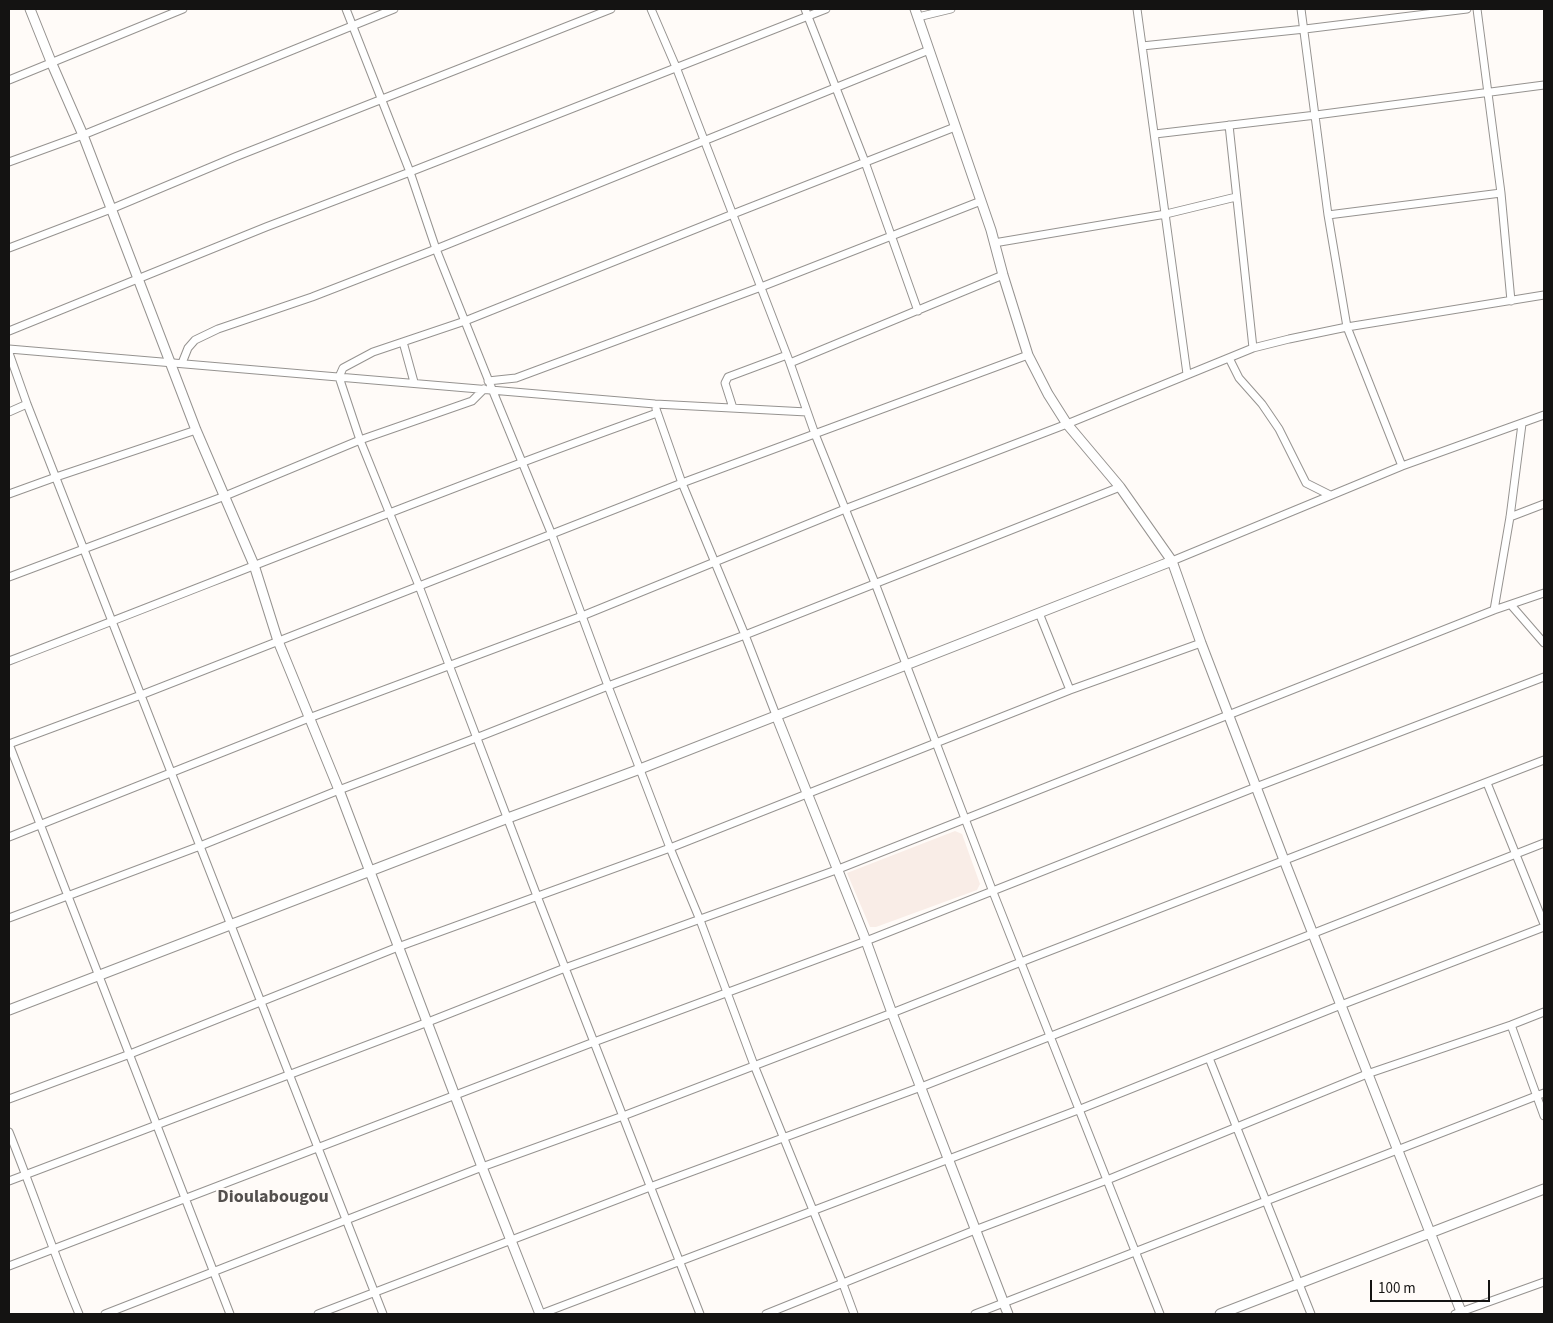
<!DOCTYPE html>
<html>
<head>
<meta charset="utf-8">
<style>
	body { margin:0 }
	#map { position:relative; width:1553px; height:1323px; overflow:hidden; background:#fffbf8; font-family:"Source Sans 3",sans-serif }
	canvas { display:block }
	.frame { position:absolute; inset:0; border:10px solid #141312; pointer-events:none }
	.scale { position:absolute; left:1370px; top:1280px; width:120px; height:22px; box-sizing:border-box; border:2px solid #141312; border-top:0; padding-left:6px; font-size:15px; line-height:18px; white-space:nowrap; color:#141312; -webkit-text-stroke:4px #fffbf8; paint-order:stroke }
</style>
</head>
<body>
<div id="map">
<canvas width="1553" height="1323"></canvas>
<div class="frame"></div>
<div class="scale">100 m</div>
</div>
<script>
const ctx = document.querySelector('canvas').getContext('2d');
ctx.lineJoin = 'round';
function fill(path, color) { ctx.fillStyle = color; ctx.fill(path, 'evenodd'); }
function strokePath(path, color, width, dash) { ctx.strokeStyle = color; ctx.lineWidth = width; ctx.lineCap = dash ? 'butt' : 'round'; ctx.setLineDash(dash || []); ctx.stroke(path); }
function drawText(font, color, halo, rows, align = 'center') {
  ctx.font = font + ' "Source Sans 3",sans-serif'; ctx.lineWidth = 5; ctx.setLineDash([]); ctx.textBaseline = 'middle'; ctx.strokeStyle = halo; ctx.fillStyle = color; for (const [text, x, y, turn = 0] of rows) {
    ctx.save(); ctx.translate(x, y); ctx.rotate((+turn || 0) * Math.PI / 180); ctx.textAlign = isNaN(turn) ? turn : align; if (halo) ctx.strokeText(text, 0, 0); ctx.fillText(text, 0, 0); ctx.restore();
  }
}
const built = new Path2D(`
	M955,831L962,834L980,884L977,890L876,927H870L847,873Z`);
const minor = new Path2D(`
	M346,9L410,172L436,249L492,389L552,535L608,686L670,848L700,920L754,1065L843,1284L854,1314
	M651,9L676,67L790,363L815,434L875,583L993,892L1160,1314
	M805,9L865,162L918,311
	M1137,9L1187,374
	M1301,9L1328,215L1347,327L1402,466
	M1477,9L1501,193L1511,301
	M918,17L951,9
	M1142,46L1305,29L1467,9
	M9,80L183,9
	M1229,125L1253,348
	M1155,134L1316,115L1544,85
	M9,162L83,135L394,9
	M1328,215L1501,193
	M994,243L1166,214L1236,197
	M9,248L111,209L235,157L611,9
	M9,331L266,227L410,172L826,9
	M403,342L414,382
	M9,349L655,404L807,412
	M9,353L27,404L383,1314
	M1229,358L1239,378L1262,404L1279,429L1306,483L1330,495
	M182,363L188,348L195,340L218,329L312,297L436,249L929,50
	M790,363L1003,275
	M488,381L516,378L761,287L981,201
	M733,408L725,383L728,377L787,355
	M656,409L682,483L745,635L776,715
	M9,412L27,404
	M9,494L56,477L196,430
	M1510,517L1544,504
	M1172,561L1402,466L1544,415
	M9,577L225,496L360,440L472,401L484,389
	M1511,605L1544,643
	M1494,610L1510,517L1522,424
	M1039,613L1070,690
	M9,661C225,578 439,491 657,413
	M9,744L141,695L682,483L1028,355
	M9,744L230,1314
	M1487,783L1544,924
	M9,837L309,718L582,616L845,509L1067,424L1253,348L1289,339L1347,327L1544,295
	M9,918L200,846L339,790L476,738L608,686L745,635L1120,487
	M1511,1025L1544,1116
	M1209,1058L1311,1314
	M9,1099L130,1054L398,947L670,848L1070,690L1201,643
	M9,1132C33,1192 54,1254 79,1314
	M9,1181L428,1022L565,968L836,870L1494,610L1544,593
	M9,1266L594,1042L866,941L1256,787L1544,677
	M105,1314L482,1167L623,1116L892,1013L1021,962L1544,760
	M318,1314L650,1187L921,1087L1544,843
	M541,1314L1078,1110L1341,1005L1544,927
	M700,1314L537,896L419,586L360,440L339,377L343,368L373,352L465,321L733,214L955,127
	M766,1314L975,1230L1107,1180L1367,1074L1511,1025L1544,1012
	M975,1314L1544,1093
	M1455,1314L1544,1282`);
const tertiary = new Path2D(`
	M30,9L52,64L83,135L196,430L254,565L278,641L339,790L482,1167L540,1314
	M915,9L991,230L1003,275L1028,355L1048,394L1067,424L1120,487L1172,561L1201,643L1284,860L1462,1314
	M776,715L866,941L892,1013L1008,1314
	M9,1010L508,818L640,769L1172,561
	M1220,1314L1544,1189`);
const quarterNames = [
	["Dioulabougou",273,1198]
];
fill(built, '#f9ede7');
strokePath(minor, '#969390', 9);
strokePath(tertiary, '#969390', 11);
strokePath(minor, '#fff', 7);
strokePath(tertiary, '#fff', 9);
drawText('bold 18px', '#54504e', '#fffbf8', quarterNames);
</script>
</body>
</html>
